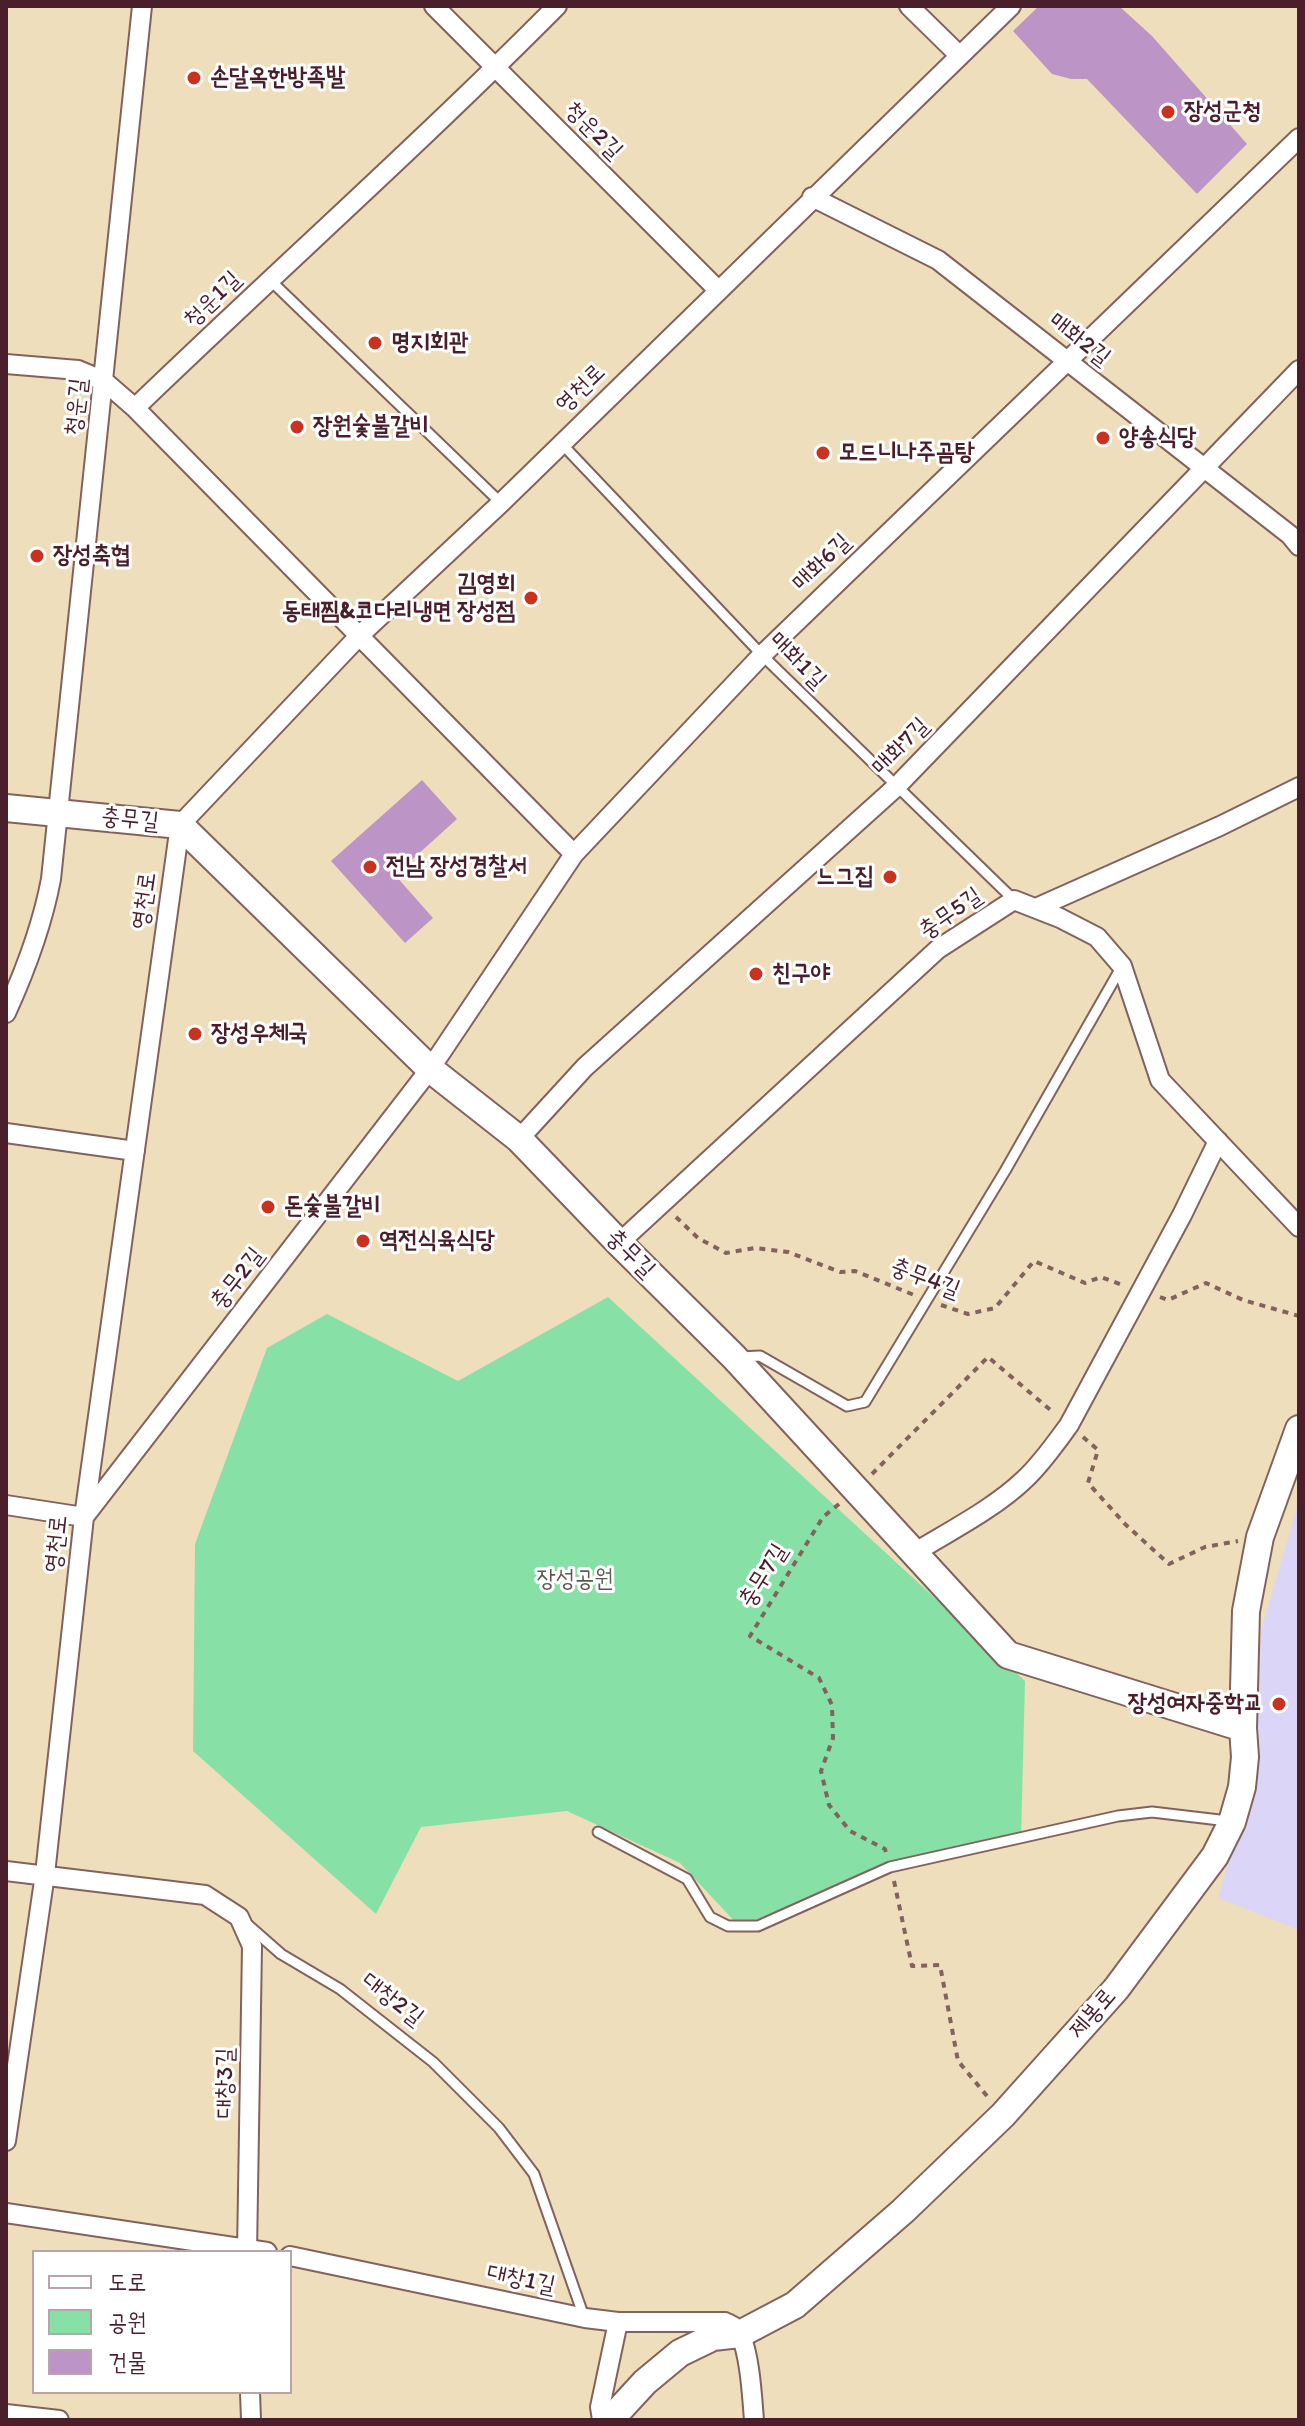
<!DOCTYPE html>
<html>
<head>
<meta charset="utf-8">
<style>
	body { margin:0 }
	#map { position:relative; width:1305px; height:2426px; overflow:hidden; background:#eedebb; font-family:Itim,"Poor Story",sans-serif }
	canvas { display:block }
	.frame { position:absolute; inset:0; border:8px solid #4a1f2b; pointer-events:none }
	.legend { position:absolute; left:32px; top:2250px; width:260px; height:144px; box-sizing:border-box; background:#fff; border:2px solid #b7a5aa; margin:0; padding:10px 14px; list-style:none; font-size:24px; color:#4a1f2b }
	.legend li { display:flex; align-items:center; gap:16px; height:40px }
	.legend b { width:40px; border:2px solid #b7a5aa }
</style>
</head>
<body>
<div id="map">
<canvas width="1305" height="2426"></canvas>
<div class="frame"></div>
<ul class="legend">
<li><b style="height:10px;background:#fff"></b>도로</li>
<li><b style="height:22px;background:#87e1a6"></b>공원</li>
<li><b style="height:22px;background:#bd94c6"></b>건물</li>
</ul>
</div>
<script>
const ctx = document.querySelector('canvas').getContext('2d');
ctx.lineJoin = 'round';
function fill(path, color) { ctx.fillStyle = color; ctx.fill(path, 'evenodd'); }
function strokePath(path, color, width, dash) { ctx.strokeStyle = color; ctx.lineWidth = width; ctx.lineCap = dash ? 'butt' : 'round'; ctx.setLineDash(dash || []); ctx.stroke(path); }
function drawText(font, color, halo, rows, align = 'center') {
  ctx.font = font + ' Itim,"Poor Story",sans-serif'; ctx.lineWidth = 6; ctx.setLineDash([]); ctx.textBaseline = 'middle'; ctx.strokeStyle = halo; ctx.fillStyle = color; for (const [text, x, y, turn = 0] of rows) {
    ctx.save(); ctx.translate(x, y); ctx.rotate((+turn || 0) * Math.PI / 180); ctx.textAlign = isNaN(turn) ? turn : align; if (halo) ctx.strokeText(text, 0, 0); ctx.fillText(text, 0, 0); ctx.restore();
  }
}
const built = new Path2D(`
	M1299,1500V1930L1218,1898L1244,1807L1255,1777L1261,1631Z`);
const green = new Path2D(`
	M608,1297L1025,1681L1021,1839L890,1867L739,1926L680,1863L567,1811L421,1827L376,1914L193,1751L195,1544L267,1348L327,1314L458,1381Z`);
const building = new Path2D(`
	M1039,6H1119L1152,36L1247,144L1197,194L1087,79H1071L1052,74L1013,31Z
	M422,780L457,819L395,875L433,918L405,943L331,861Z`);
const path = new Path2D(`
	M676,1217L698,1238L726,1253L755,1248L788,1252L840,1272L855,1271L914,1295
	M1160,1297L1168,1300L1206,1283L1243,1300L1299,1316
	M941,1305L968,1314L995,1308L1034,1261L1085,1283L1101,1277L1125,1286
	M1083,1437L1098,1450L1088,1483L1126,1525L1169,1564L1205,1547L1238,1541
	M872,1474L988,1357L1054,1413
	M839,1504L823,1517L750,1636L819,1678L832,1705L833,1738L821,1771L829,1805L850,1831L885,1849L886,1853
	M894,1881L912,1966L940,1965L958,2061L987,2096`);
const lane = new Path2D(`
	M269,279L501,503
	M561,443L762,655L1014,900
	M740,1357L760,1356L847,1406L865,1402L1005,1171L1122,966
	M598,1832L687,1879L710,1917L728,1926H758L890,1867L1118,1816L1152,1812L1228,1821
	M248,1925L281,1954L340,1989L433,2062L499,2128L534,2174L584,2317`);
const street = new Path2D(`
	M434,6L718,290
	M557,6C420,144 275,273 135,408L574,854
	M909,6L960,56
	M812,197L938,260L1290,535L1299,546
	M6,364L78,370L104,381L135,408
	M1036,908L1220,826L1299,787
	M6,1013C26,969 42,927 51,879L142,6
	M6,1133L135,1151
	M519,1139L585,1067L896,787L1299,370
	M619,1243L938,949L1014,900L1060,918L1097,937L1122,966L1160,1080L1299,1227
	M6,1505L84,1517L430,1069L574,854L762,655L1299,138
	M914,1553C950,1531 995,1508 1025,1479C1042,1463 1055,1444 1069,1425L1182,1215L1218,1141
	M6,1871L205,1895L239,1917L252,1946L247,2252
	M6,2141L45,1874L84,1517L180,825L360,635L501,503L1011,6
	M6,2213L267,2252
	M290,2256L585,2318L618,2322H725C731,2325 737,2327 740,2334C750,2355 752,2396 754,2420
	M250,2392L251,2420
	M6,2414L59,2420
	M602,2420L600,2407L618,2322`);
const secondary = new Path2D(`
	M6,808L180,825L430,1069L519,1139L619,1243L734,1357L1008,1655L1243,1728
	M610,2420L645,2382L680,2353L713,2337L740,2334L795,2305L903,2211L1003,2115L1116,1989L1215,1856L1232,1822L1242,1787L1245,1757L1243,1728L1246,1611L1260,1537L1299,1429`);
const markers = [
	[194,78,8,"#c8321e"],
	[1168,112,8,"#c8321e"],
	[375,343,8,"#c8321e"],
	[297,427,8,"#c8321e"],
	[1103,438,8,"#c8321e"],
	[823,453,8,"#c8321e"],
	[37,556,8,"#c8321e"],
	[531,598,8,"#c8321e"],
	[370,867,8,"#c8321e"],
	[890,877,8,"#c8321e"],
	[756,974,8,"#c8321e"],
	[195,1034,8,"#c8321e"],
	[268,1207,8,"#c8321e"],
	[363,1241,8,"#c8321e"],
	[1279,1704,8,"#c8321e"]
];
const poiNames = [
	["손달옥한방족발",210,78],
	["장성군청",1184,112],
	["명지회관",391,343],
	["장원숯불갈비",313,427],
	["양송식당",1119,438],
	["모드니나주곰탕",839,453],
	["장성축협",53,556],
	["김영희",515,584,"right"],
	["동태찜&코다리냉면 장성점",515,612,"right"],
	["전남 장성경찰서",386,867],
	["느그집",874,877,"right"],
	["친구야",772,974],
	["장성우체국",211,1034],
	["돈숯불갈비",284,1207],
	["역전식육식당",379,1241],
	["장성여자중학교",1263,1704,"right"]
];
const streetNames = [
	["청운2길",593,131,45],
	["청운1길",213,300,-44],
	["매화2길",1079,340,38],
	["영천로",581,389,-44],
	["청운길",77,407,-84],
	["매화6길",822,563,-44],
	["매화1길",797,661,45],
	["매화7길",901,747,-45],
	["충무길",130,820,6],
	["영천로",145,901,-82],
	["충무5길",951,914,-35],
	["충무길",630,1254,45],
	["충무2길",238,1279,-52],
	["충무4길",925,1279,21],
	["영천로",57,1544,-84],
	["충무7길",764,1576,-58],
	["대창2길",392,2000,38],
	["제봉로",1093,2014,-49],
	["대창3길",226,2083,-89],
	["대창1길",521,2280,12]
];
const parkNames = [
	["장성공원",575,1580]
];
fill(built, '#dbd6f7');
fill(green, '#87e1a6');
fill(building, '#bd94c6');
strokePath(lane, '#83625d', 13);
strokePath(street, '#83625d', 22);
strokePath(secondary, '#83625d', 30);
strokePath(path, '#83625d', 4, [6, 6]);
strokePath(lane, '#fff', 9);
strokePath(street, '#fff', 18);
strokePath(secondary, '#fff', 26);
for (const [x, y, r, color] of markers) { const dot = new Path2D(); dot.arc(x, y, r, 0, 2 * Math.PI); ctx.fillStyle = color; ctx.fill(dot); strokePath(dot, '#fff', 3); }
drawText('bold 24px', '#4a1f2b', '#fff', poiNames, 'left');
drawText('24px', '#4a1f2b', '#fff', streetNames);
drawText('24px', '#5c5950', '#fff', parkNames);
</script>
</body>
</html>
